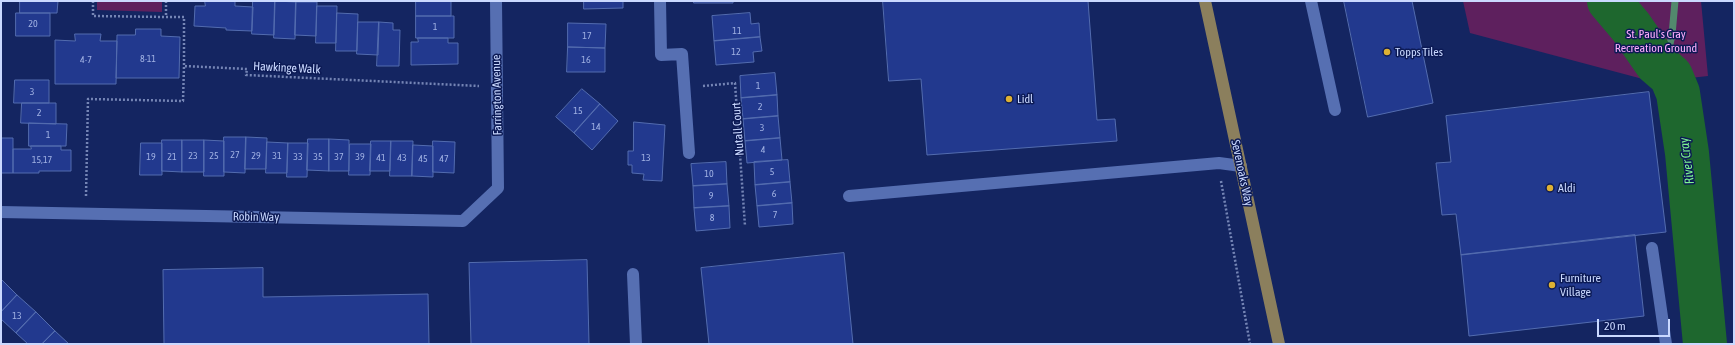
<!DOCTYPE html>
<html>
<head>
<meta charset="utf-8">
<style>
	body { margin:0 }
	#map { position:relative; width:1735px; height:345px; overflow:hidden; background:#142561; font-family:"Asap Condensed",sans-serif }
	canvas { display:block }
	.frame { position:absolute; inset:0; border:2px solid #cad9ff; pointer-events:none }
	.scale { position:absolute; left:1597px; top:319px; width:73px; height:18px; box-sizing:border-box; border:2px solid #cad9ff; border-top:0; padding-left:5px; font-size:12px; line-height:14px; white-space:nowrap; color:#cad9ff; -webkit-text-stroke:3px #0c1a55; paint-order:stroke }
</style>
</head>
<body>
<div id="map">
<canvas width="1735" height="345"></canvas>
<div class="frame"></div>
<div class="scale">20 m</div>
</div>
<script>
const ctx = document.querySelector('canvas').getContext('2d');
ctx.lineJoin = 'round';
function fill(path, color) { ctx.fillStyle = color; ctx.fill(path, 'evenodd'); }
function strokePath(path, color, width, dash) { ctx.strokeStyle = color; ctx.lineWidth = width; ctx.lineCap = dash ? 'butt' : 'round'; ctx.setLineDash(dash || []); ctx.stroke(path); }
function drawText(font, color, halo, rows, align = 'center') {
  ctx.font = font + ' "Asap Condensed",sans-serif'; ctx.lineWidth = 3; ctx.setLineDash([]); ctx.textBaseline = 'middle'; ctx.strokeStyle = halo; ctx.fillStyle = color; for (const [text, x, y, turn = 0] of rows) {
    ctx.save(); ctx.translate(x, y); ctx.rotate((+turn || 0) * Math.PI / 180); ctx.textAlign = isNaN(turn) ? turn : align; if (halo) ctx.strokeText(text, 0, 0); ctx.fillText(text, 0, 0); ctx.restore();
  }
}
const green = new Path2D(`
	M97,1H162V12L97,10Z
	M1463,1H1701L1708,76L1654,82L1470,33Z`);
const stream = new Path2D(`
	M1656,63L1668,53L1672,35L1675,1`);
const river = new Path2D(`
	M1609,1L1631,27L1656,63L1671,76L1678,93L1687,153L1705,344`);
const building = new Path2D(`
	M20,1H58L57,13H20Z
	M205,1H235V6L253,7L252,31L226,30V28L194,26L195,6H205Z
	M253,1H275L274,35L252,34Z
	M275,1L296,2L295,39L274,38Z
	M416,1H451V16H416Z
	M584,1H623V8L584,9Z
	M694,1H733V3H694Z
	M883,1H1088L1097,120L1115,119L1117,141L927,155L921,79L889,81Z
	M1344,1H1412L1433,103L1368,117Z
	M296,2H317L316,36L295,35Z
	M317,6H337L336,43H316Z
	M16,13H50V36H16Z
	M337,13L358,14L357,51H336Z
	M750,13L751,24L759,23L760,37L714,41L712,16Z
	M416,16H454V38H416Z
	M358,22H379L378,55L357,54Z
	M379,22L393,23V30H400L399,66H377Z
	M568,23L606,24L605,48L568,47Z
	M136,29H161V36L180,37L179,78H116L117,35H135Z
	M75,34H101L100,41H117L116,84H55V40L75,41Z
	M760,37L762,51L753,52L754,62L716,65L714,41Z
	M418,38H448V43H458V64L411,65V42H418Z
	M568,47L605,48V72H567Z
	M775,73L777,95L741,98L740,76Z
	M15,80H49V103H14Z
	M582,89L600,104L574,133L556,117Z
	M1649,92L1666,232L1461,255L1456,214L1442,215L1436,163L1451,162L1446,116Z
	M777,95L778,116L743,119L741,98Z
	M22,103H56V124L21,123Z
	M600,104L618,121L592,150L574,133Z
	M778,116L780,138L745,141L743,119Z
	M634,122L665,125L662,181L643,180L644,174L632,173V165H628V151H633Z
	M29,123L67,124L66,146H29Z
	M224,137H246L245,173L224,172Z
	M246,137L267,138L266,169H245Z
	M1,138H13V173H1Z
	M780,138L782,160L747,163L745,141Z
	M308,139H329V171L307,170Z
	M329,139L349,140V171H329Z
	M162,140H182V172L162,171Z
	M182,140H204V172H182Z
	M204,140L224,141V176H204Z
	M371,141H391L390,171H370Z
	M391,141H413L412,176H390Z
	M433,141L455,142L454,173L433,172Z
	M267,142L288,143L287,173H266Z
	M141,143H162V175H140Z
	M288,143H308L307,177H287Z
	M350,144H371L370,175H349Z
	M413,145L433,146V177L412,176Z
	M31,146H61V150H71V171H39V173H13V149H31Z
	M788,160L790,182L755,185L754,162Z
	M726,162L727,184L693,186L691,164Z
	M790,182L792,203L757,206L755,185Z
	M727,184L729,206L694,208L693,186Z
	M792,203L793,224L759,227L757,206Z
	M729,206L730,228L696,231L694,208Z
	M1635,235L1644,316L1469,336L1461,255Z
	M844,253L853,344H709L701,268Z
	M587,260L589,344H471L469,263Z
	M263,268V297L428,294L429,344H164L163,270Z
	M1,279L17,295L1,312Z
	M17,295L36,312L16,333L1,319V312Z
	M36,312L55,331L42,344H28L16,333Z
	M55,331L69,344H42Z`);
const path = new Path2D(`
	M93,1V16L166,17
	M166,1V17H184V66
	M703,86L735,83L745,226
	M1221,181L1250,344
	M86,196L88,99L183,101L184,66L247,69L246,75L479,86`);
const minor = new Path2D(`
	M660,1L661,55L682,54L689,153
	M1311,1L1335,110
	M849,196L1219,163L1241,166
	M1,212L463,221L498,188L496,1
	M1652,248L1666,344
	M633,274L636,344`);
const major = new Path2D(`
	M1205,1L1279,344`);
const markers = [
	[1387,52,4,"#deb133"],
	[1009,99,4,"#deb133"],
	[1550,188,4,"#deb133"],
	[1552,285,4,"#deb133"]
];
const numberNames = [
	["20",33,24],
	["1",435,27],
	["11",737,31],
	["17",587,36],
	["12",736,52],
	["8-11",148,59],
	["4-7",86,60],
	["16",586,60],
	["1",758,86],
	["3",32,92],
	["2",760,107],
	["15",578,111],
	["2",39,113],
	["14",596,127],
	["3",762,128],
	["1",48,135],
	["4",763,150],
	["27",235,155],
	["23",193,156],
	["25",214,156],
	["29",256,156],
	["31",277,156],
	["19",151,157],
	["21",172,157],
	["33",298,157],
	["35",318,157],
	["37",339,157],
	["39",360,157],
	["41",381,158],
	["43",402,158],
	["13",646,158],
	["45",423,159],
	["47",444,159],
	["15,17",42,160],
	["5",772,172],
	["10",709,174],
	["6",774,194],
	["9",711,196],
	["7",775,215],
	["8",712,218],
	["13",17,316]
];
const parkNames = [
	["St. Paul's Cray",1656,34],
	["Recreation Ground",1656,48]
];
const poiNames = [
	["Topps Tiles",1395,52],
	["Lidl",1017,99],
	["Aldi",1558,188],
	["Furniture",1560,278],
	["Village",1560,292]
];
const streetNames = [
	["Hawkinge Walk",287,68,3],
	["Farrington Avenue",497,95,-91],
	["Nutall Court",738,129,-94],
	["Sevenoaks Way",1242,173,78],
	["Robin Way",256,217,1]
];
const waterNames = [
	["River Cray",1687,161,-97]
];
fill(green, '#5e205e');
strokePath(stream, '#52896d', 7);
strokePath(river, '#1e672e', 44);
fill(building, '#22398e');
strokePath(building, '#536caf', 1);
strokePath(path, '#7585b5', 2.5, [2, 2]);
strokePath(minor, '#566fb2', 12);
strokePath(major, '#8b7f5d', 12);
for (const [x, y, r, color] of markers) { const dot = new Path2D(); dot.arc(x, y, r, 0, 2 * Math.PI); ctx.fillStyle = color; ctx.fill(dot); strokePath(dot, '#0c1a55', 1.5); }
drawText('10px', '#a0b1e3', null, numberNames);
drawText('12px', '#ffaefd', '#0c1a55', parkNames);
drawText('12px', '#cad9ff', '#0c1a55', poiNames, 'left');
drawText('12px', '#cad9ff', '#0c1a55', streetNames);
drawText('italic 13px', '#7ff592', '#0c1a55', waterNames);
</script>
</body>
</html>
